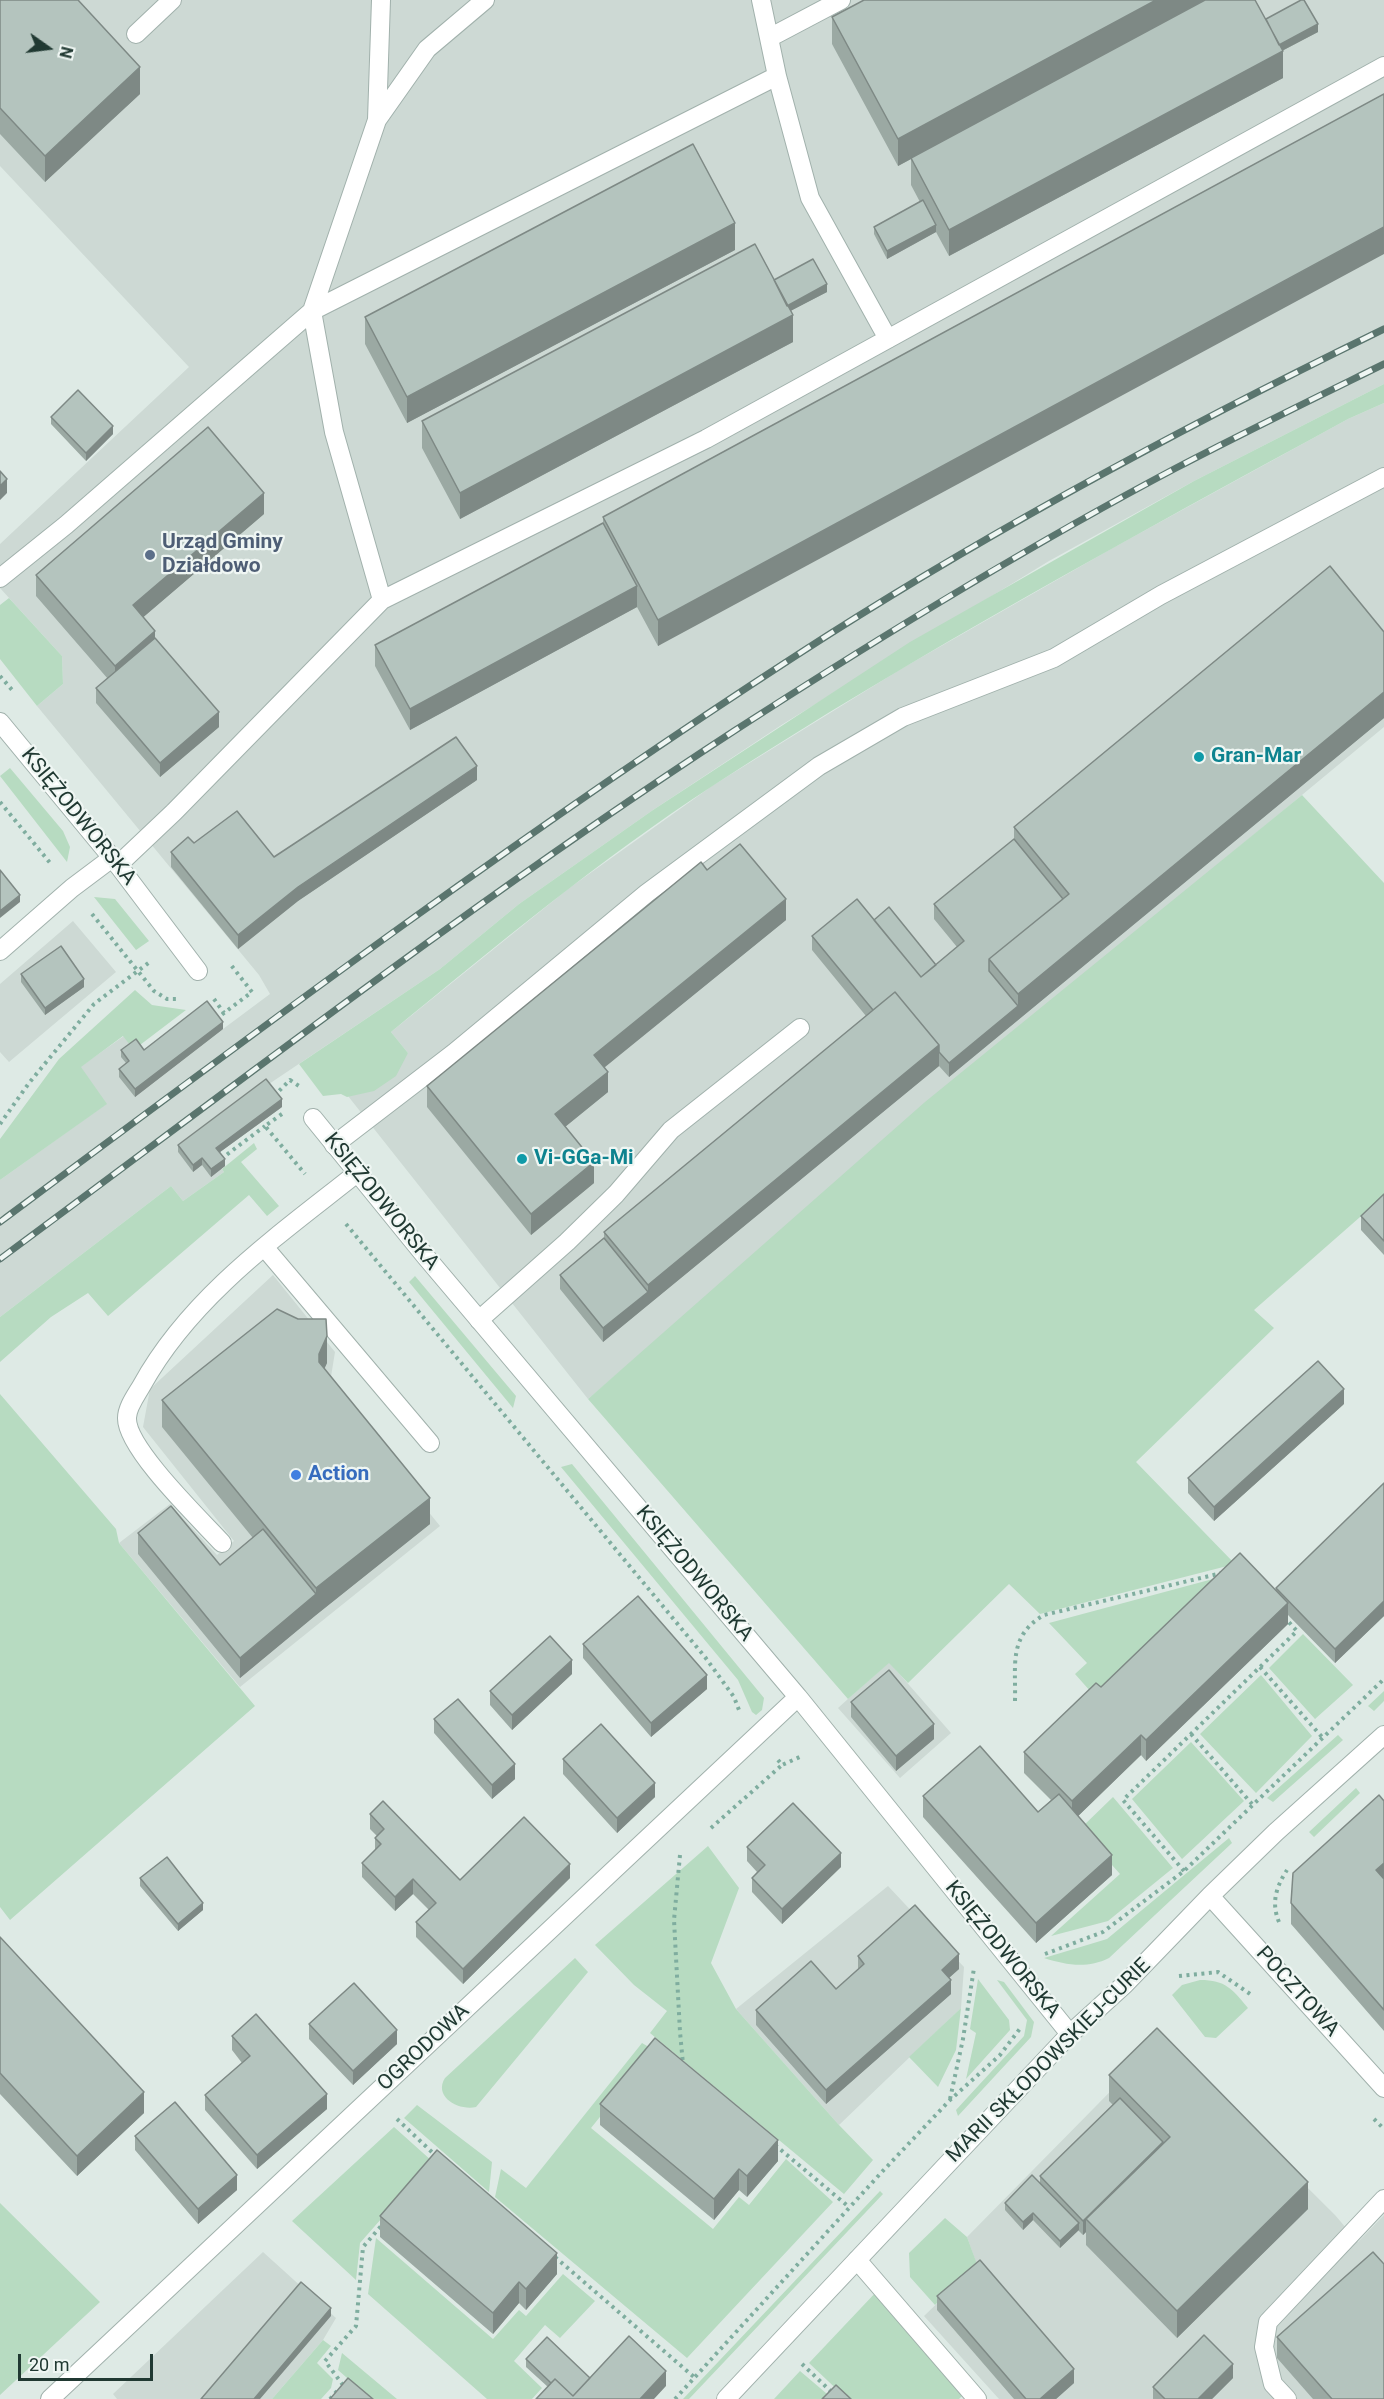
<!DOCTYPE html>
<html>
<head>
<meta charset="utf-8">
<style>
	body { margin:0 }
	#map { position:relative; width:1384px; height:2399px; overflow:hidden; background:#deeae5; font-family:Roboto,sans-serif }
	canvas { display:block }
	.north { position:absolute; left:18px; top:18px; width:60px; height:60px; -webkit-text-stroke:4px #eff6f3; paint-order:stroke; rotate:104deg; font-size:16px; font-weight:700; line-height:24px; text-align:center; color:#203932 }
	.north::after { content:''; display:block; margin:auto; width:21px; height:27px; background:#203932; clip-path:polygon(50% 0,100% 100%,50% 72%,0 100%) }
	.scale { position:absolute; left:18px; top:2354px; width:135px; height:27px; box-sizing:border-box; border:3px solid #203932; border-top:0; padding-left:8px; font-size:18px; line-height:21px; white-space:nowrap; color:#203932; -webkit-text-stroke:4px #eff6f3; paint-order:stroke }
</style>
</head>
<body>
<div id="map">
<canvas width="1384" height="2399"></canvas>
<div class="north">N</div>
<div class="scale">20 m</div>
</div>
<script>
const ctx = document.querySelector('canvas').getContext('2d');
ctx.lineJoin = 'round';
function fill(path, color) { ctx.fillStyle = color; ctx.fill(path, 'evenodd'); }
function strokePath(path, color, width, dash) { ctx.strokeStyle = color; ctx.lineWidth = width; ctx.lineCap = dash ? 'butt' : 'round'; ctx.setLineDash(dash || []); ctx.stroke(path); }
function drawText(font, color, halo, rows, align = 'center') {
  ctx.font = font + ' Roboto,sans-serif'; ctx.lineWidth = 4.5; ctx.setLineDash([]); ctx.textBaseline = 'middle'; ctx.strokeStyle = halo; ctx.fillStyle = color; for (const [text, x, y, turn = 0] of rows) {
    ctx.save(); ctx.translate(x, y); ctx.rotate((+turn || 0) * Math.PI / 180); ctx.textAlign = isNaN(turn) ? turn : align; if (halo) ctx.strokeText(text, 0, 0); ctx.fillText(text, 0, 0); ctx.restore();
  }
}
const built = new Path2D(`
	M0,0H1384V384L1194,481L1049,561L783,724L653,810L519,904L440,969L266,1086L178,1152L193,1172L202,1165L222,1169L224,1172L183,1201L171,1186L0,1317V1180L106,1104L80,1067L124,1036L133,1049L121,1057L223,1029L270,994L259,975L37,706L63,684L62,656L0,588V544L189,367L0,166Z
	M1384,403V727L1174,901L588,1399L348,1096L408,1053L391,1032L568,889L712,786L901,669L1111,549L1348,419Z
	M73,921L116,972L9,1062L0,1052V984Z
	M273,1275L335,1352L329,1389L440,1526L240,1687L119,1543L170,1504L217,1555L234,1541L143,1427L150,1389Z
	M889,1662L951,1733L900,1778L838,1708Z
	M888,1886L964,1967L961,2008L839,2125L736,2009Z
	M1160,2041L1335,2215L1358,2242L1384,2215V2399H999L924,2316L977,2265L967,2237Z
	M263,2252L336,2318L323,2340L272,2399H117L113,2394Z`);
const green = new Path2D(`
	M1384,384V403L1348,419C1134,536 919,652 714,785C600,859 496,946 391,1032L408,1053L396,1076L374,1091L347,1097L341,1094L323,1096L299,1064L440,969L519,904L653,810L910,642L1194,481Z
	M9,598L62,656L63,684L37,706L0,659V605Z
	M10,768L63,831L70,847L67,862L0,776Z
	M1302,795L1384,883V1196L1254,1310L1274,1328L1136,1462L1235,1564L1040,1614L1009,1584L908,1683L889,1663L848,1699L588,1399L925,1102Z
	M94,897L115,899L149,941L136,950Z
	M135,990L152,1005L186,1010L136,1048L133,1049L123,1036L81,1067L107,1104L0,1180V1139L59,1059Z
	M254,1143L257,1149L241,1162L279,1206L267,1216L249,1195L108,1316L88,1293L51,1317L0,1362V1317L171,1186L183,1201L224,1172L222,1169Z
	M415,1276L516,1396L513,1408L409,1282Z
	M0,1394L116,1529L119,1543L255,1706L10,1920L0,1907Z
	M572,1464L764,1698L762,1710L756,1715L752,1712L738,1680L561,1467Z
	M1239,1572L1099,1701L1075,1674L1087,1663L1049,1623Z
	M1303,1634L1353,1685L1315,1719L1269,1668Z
	M1261,1675L1312,1736L1256,1793L1200,1734Z
	M1384,1691V1701L1374,1711L1368,1706Z
	M1338,1735L1343,1740L1273,1802L1267,1798Z
	M1191,1742L1244,1801L1182,1859L1132,1799Z
	M1356,1788L1360,1793L1314,1837L1309,1832Z
	M1113,1797L1173,1868L1108,1921L1051,1936L1120,1874L1080,1829Z
	M1229,1838L1232,1843L1109,1958C1087,1969 1066,1965 1044,1958L1107,1939Z
	M708,1846L739,1888L711,1963L736,2009L839,2125L873,2160L844,2194L650,2033L667,2011L634,1985L595,1945Z
	M575,1958L588,1972L476,2107C459,2111 433,2097 445,2078Z
	M978,1979L1009,2020L1010,2030L966,2079L976,2033L970,2029Z
	M997,1980L1004,1982L1034,2022L1031,2037L958,2116L956,2110L1024,2036L1027,2020Z
	M1200,1980C1226,1980 1232,1989 1248,2008L1216,2038L1205,2037L1172,1995L1182,1985Z
	M961,2008L956,2050L938,2087L909,2057Z
	M642,2043L654,2050L591,2128L713,2229L739,2197L749,2205L786,2159L833,2202L687,2358L495,2197L501,2169L526,2188Z
	M417,2105L492,2162L489,2192L404,2118Z
	M394,2127L432,2161L360,2243L356,2280L292,2221Z
	M880,2191L883,2194L689,2399H683Z
	M0,2203L100,2302L0,2395Z
	M945,2218L967,2237L977,2264L935,2305L910,2277L909,2253Z
	M376,2238L493,2339L519,2310L526,2316L563,2274L595,2301L560,2338L545,2325L514,2361L542,2388L532,2399H487L368,2294Z
	M878,2290L963,2395L959,2399H847L809,2363Z
	M323,2340L331,2346L317,2363L333,2379L331,2388L321,2399H272Z
	M342,2353L397,2399H371L338,2370Z
	M800,2371L833,2399H774Z`);
const path = new Path2D(`
	M0,676L13,691
	M0,802L51,864
	M92,914L154,991L167,999H180
	M214,999L224,1013
	M216,1019L252,992L231,965
	M274,1096L290,1080L302,1088
	M282,1114L265,1126L305,1174
	M0,1124L29,1083L94,1004L151,961
	M221,1159L265,1126
	M346,1224L705,1657L734,1697L739,1710
	M1260,1667L1322,1737
	M1015,1701C1016,1665 1008,1636 1044,1615L1222,1573
	M1191,1734L1252,1804
	M778,1760L782,1765L802,1756L803,1757
	M711,1828L782,1765
	M680,1855L674,1920L680,2032L683,2064
	M1184,1871L1123,1800L1297,1631L1286,1619
	M1279,1922C1271,1903 1276,1887 1287,1870
	M1045,1954L1103,1932L1184,1871L1384,1679
	M1179,1976L1218,1972L1253,1996
	M950,2099L963,2039L974,1968
	M397,2119L435,2155
	M1374,2119L1384,2129
	M775,2145L849,2207
	M555,2257L694,2377
	M802,2364L839,2399
	M343,2385L325,2361L356,2326L363,2247L382,2225
	M330,2399L339,2389
	M675,2399L880,2174L949,2101L1000,2055L1022,2026`);
const lane = new Path2D(`
	M381,0L377,120L312,311L334,432L382,600
	M761,0L777,76L810,198L888,339
	M136,34L172,0
	M769,38L841,0
	M377,120L427,49L485,0
	M0,578L66,525L312,311L777,76
	M118,865L174,812L382,600L706,439L1384,66
	M334,1145L454,1053L647,893L819,766L903,717L1054,658L1161,595L1384,477
	M265,1248L430,1443
	M479,1320L567,1242L616,1194L671,1130L800,1028
	M222,1543C200,1519 126,1448 127,1418C127,1407 137,1394 142,1385C191,1296 279,1235 357,1173
	M857,2260L977,2399
	M1287,2399L1273,2384L1264,2347L1268,2322L1384,2199`);
const street = new Path2D(`
	M0,722L118,865L198,971
	M0,951L72,888L112,858
	M313,1118L426,1257L798,1697L1070,2034
	M1210,1896L1384,2088
	M50,2399L798,1697
	M726,2399L1070,2034L1125,1984L1210,1896L1276,1832L1384,1735`);
const rail = new Path2D(`
	M0,1222C262,1027 523,832 797,655C985,533 1183,427 1384,329
	M0,1259C242,1080 482,895 734,731C878,638 1025,548 1176,468C1245,432 1315,398 1384,364`);
const wall = new Path2D(`
	M0,0L140,94L45,182L0,134Z
	M832,17L1266,19L1318,32L1282,51L1283,78L949,256L936,232L887,259L874,234V227L920,202L911,185V159L898,166L832,44Z
	M1384,94L658,646L637,607L410,730L375,666V645L603,523V517Z
	M735,250L407,423L365,344V317Z
	M774,280L827,292L790,311L793,342L460,519L422,448V421Z
	M51,417L113,434L86,461L51,424Z
	M264,514L143,617L155,638L219,727L160,777L96,703V688L108,679L36,596V575Z
	M1384,632V718L949,1077L939,1066L603,1342L560,1289V1275L604,1238V1232L866,1016L812,950V936L874,920L936,965L957,947L934,919V904L1014,839V827Z
	M477,780L298,901L238,949L171,867V852L194,843L274,857Z
	M707,870L786,920L604,1067L608,1092L565,1127L594,1183L531,1235L427,1107V1086Z
	M21,974L84,987L45,1015L21,982Z
	M223,1029L135,1097L119,1077V1069L126,1063L121,1057V1050H144Z
	M282,1107L220,1152L225,1166L211,1177L202,1165L193,1172L178,1152V1145Z
	M1384,1194V1255L1361,1230V1216Z
	M327,1363L324,1368L430,1524L316,1615L240,1678L138,1554V1533L220,1565L253,1538L162,1427V1400Z
	M1344,1404L1214,1521L1188,1493V1478Z
	M1384,1483V1616L1335,1663L1288,1615V1624L1146,1761L1141,1755L1078,1816L1112,1875L1036,1943L923,1817V1796L1038,1812L1051,1800L1024,1773V1752L1101,1687L1276,1590V1588Z
	M583,1644L707,1689L651,1737L583,1658Z
	M572,1674L512,1730L490,1705V1691Z
	M851,1702L934,1739L896,1771L851,1717Z
	M434,1719L515,1779L492,1799L434,1733Z
	M563,1759L655,1797L617,1833L563,1774Z
	M1384,1801V2031L1291,1924V1903Z
	M370,1814L460,1880L570,1878L463,1984L416,1937V1922L429,1910L413,1894L395,1911L362,1877V1863L375,1850V1838L377,1836L370,1829Z
	M747,1847L841,1867L782,1924L752,1892V1878L757,1872L747,1861Z
	M140,1878L203,1910L178,1931L140,1886Z
	M0,1937L144,2113L77,2176L0,2094Z
	M858,1956L959,1969L949,1978L951,1994L826,2104L756,2025V2010L836,1989L858,1970Z
	M309,2024L397,2044L353,2085L309,2039Z
	M232,2036L327,2109L257,2169L205,2110V2095L242,2063L232,2050Z
	M1109,2075L1308,2209L1177,2338L1086,2245V2232L1083,2235L1078,2230L1060,2248L1033,2220L1023,2230L1005,2210V2203L1040,2183V2176L1113,2105L1109,2101Z
	M600,2104L778,2161L747,2197L739,2190L714,2220L600,2125Z
	M135,2136L237,2190L198,2224L135,2150Z
	M380,2216L557,2274L526,2310L519,2303L493,2334L380,2237Z
	M937,2296L1074,2383L1056,2399H1014L937,2310Z
	M1277,2337L1384,2399H1313L1277,2358Z
	M526,2359L590,2378L666,2386L548,2387L526,2367Z
	M1233,2378L1212,2399H1153V2387Z`);
const shadedWall = new Path2D(`
	M1156,0H1205L898,166V139Z
	M1318,24V32L1272,56V49Z
	M1283,51V78L949,256V230Z
	M140,67V94L45,182V156Z
	M735,223V250L407,423V397Z
	M936,225V232L887,259V251Z
	M1384,227V254L658,646V620Z
	M827,284V292L779,317V310Z
	M793,315V342L460,519V493Z
	M113,426V434L86,461V453Z
	M7,479V493L0,500V486Z
	M264,493V514L133,626V605Z
	M637,586V607L410,730V709Z
	M155,631V652L115,687V666Z
	M1384,692V718L949,1077V1063L1018,1006V994Z
	M219,712V727L160,777V763Z
	M477,766V780L298,901L238,949V935L298,887Z
	M20,895V902L0,918V911Z
	M786,899V920L594,1076V1055Z
	M84,979V987L45,1015V1008Z
	M223,1022V1029L135,1097V1089Z
	M939,1045V1066L603,1342V1328L648,1292V1285Z
	M608,1072V1092L555,1135V1114Z
	M282,1099V1107L216,1155V1148Z
	M202,1158V1165L193,1172V1165Z
	M225,1159V1166L211,1177V1169Z
	M594,1162V1183L531,1235V1214Z
	M327,1336V1363L319,1381V1354Z
	M1344,1389V1404L1214,1521V1507Z
	M430,1498V1524L316,1615L240,1678V1658L316,1594V1588Z
	M1384,1601V1616L1335,1663V1649Z
	M1288,1603V1624L1146,1761V1740Z
	M572,1660V1674L512,1730V1715Z
	M707,1675V1689L651,1737V1723Z
	M934,1724V1739L896,1771V1756Z
	M1141,1735V1755L1072,1822V1801Z
	M515,1764V1779L492,1799V1785Z
	M655,1783V1797L617,1833V1818Z
	M841,1853V1867L782,1924V1909Z
	M1112,1855V1875L1036,1943V1923Z
	M1384,1863V1884L1376,1870Z
	M570,1864V1878L463,1984V1969Z
	M413,1879V1894L395,1911V1897Z
	M203,1903V1910L178,1931V1924Z
	M959,1954V1969L942,1984V1970Z
	M951,1980V1994L826,2104V2090Z
	M397,2030V2044L353,2085V2071Z
	M144,2092V2113L77,2176V2156Z
	M327,2094V2109L257,2169V2155Z
	M778,2140V2161L747,2197V2176Z
	M1163,2142V2157L1086,2219V2232L1083,2235V2221Z
	M739,2169V2190L714,2220V2199Z
	M237,2175V2190L198,2224V2209Z
	M1308,2182V2209L1177,2338V2311Z
	M1033,2213V2220L1023,2230V2222Z
	M1079,2223V2230L1060,2248V2241Z
	M557,2253V2274L526,2310V2289Z
	M519,2282V2303L493,2334V2313Z
	M331,2308V2316L260,2399H254Z
	M1233,2364V2378L1212,2399H1198Z
	M1074,2369V2383L1056,2399H1040Z
	M666,2371V2386L654,2399H640Z`);
const building = new Path2D(`
	M0,0H78L140,67L45,156L0,108Z
	M864,0H1156L898,139L832,17Z
	M1205,0H1255L1283,51L949,230L911,158Z
	M1301,0H1304L1318,24L1279,45L1266,19Z
	M1384,94V227L658,620L603,517Z
	M693,144L735,223L407,397L365,317Z
	M923,200L936,225L887,251L874,227Z
	M755,244L793,315L460,493L422,421Z
	M813,259L827,284L787,306L774,280Z
	M78,390L113,426L86,453L51,417Z
	M208,427L264,493L133,605L155,631L115,666L36,575Z
	M0,471L7,479L0,486Z
	M603,523L637,586L410,709L375,645Z
	M1330,566L1384,632V692L1018,994L989,959L1069,894L1014,827Z
	M155,638L219,712L160,763L96,688Z
	M456,737L477,766L298,887L238,935L171,852L188,837L194,843L237,811L274,857Z
	M1014,839L1063,899L989,959V971L1018,1006L949,1063L939,1052V1045L895,992L873,1010L812,936L857,899L921,977L964,941L934,904Z
	M740,844L786,899L594,1055L608,1072L555,1114L594,1162L531,1214L427,1086L701,862L707,870Z
	M0,870L20,895L0,911Z
	M889,907L936,965L921,977L874,920Z
	M61,946L84,979L45,1008L21,974Z
	M895,992L939,1045L648,1285L604,1232Z
	M207,1001L223,1022L135,1089L119,1069L129,1061L121,1050L136,1039L144,1050Z
	M266,1079L282,1099L216,1148L225,1159L211,1169L202,1158L193,1165L178,1145Z
	M1384,1194V1241L1361,1216Z
	M604,1238L648,1292L603,1328L560,1275Z
	M277,1309L298,1319H326L327,1336L319,1354V1362L430,1498L316,1588L162,1400Z
	M1318,1361L1344,1389L1214,1507L1188,1478Z
	M1384,1483V1601L1335,1649L1276,1588Z
	M171,1506L220,1565L263,1529L316,1594L240,1658L138,1533Z
	M1240,1553L1288,1603L1146,1740L1141,1735L1072,1801L1024,1752L1096,1683L1101,1687Z
	M638,1596L707,1675L651,1723L583,1644Z
	M550,1636L572,1660L512,1715L490,1691Z
	M889,1670L934,1724L896,1756L851,1702Z
	M458,1699L515,1764L492,1785L434,1719Z
	M601,1724L655,1783L617,1818L563,1759Z
	M980,1746L1038,1812L1059,1794L1112,1855L1036,1923L923,1796Z
	M1379,1795L1384,1801V1863L1376,1870L1384,1879V2010L1291,1903L1293,1873Z
	M383,1801L460,1880L524,1817L570,1864L463,1969L416,1922L436,1903L413,1879L395,1897L362,1863L381,1844L375,1838L384,1829L370,1814Z
	M793,1803L841,1853L782,1909L752,1878L765,1865L747,1847Z
	M167,1857L203,1903L178,1924L140,1878Z
	M915,1905L959,1954L942,1970L951,1980L826,2090L756,2010L811,1961L836,1989L864,1964L858,1956Z
	M0,1937L144,2092L77,2156L0,2073Z
	M354,1983L397,2030L353,2071L309,2024Z
	M256,2014L327,2094L257,2155L205,2095L250,2056L232,2036Z
	M1157,2028L1308,2182L1177,2311L1086,2219L1170,2137L1109,2075Z
	M655,2038L778,2140L747,2176L739,2169L714,2199L600,2104Z
	M1120,2098L1163,2142L1083,2221L1040,2176Z
	M175,2102L237,2175L198,2209L135,2136Z
	M437,2150L557,2253L526,2289L519,2282L493,2313L380,2216Z
	M1032,2175L1079,2223L1060,2241L1033,2213L1023,2222L1005,2203Z
	M1373,2252L1384,2264V2399H1332L1277,2337Z
	M980,2260L1074,2369L1040,2399H1026L937,2296Z
	M301,2282L331,2308L254,2399H201Z
	M1204,2335L1233,2364L1198,2399H1165L1153,2387Z
	M629,2336L666,2371L640,2399H536L555,2379L573,2396Z
	M547,2337L590,2378L573,2396L555,2379L551,2383L526,2359Z
	M348,2378L373,2399H330Z
	M836,2385L851,2399H822Z`);
const markers = [
	[150,555,6,"#5c6f8a"],
	[1199,757,6,"#0f9aa8"],
	[522,1159,6,"#0f9aa8"],
	[296,1475,6,"#3f7fe0"]
];
const serviceNames = [
	["Urząd Gminy",162,543],
	["Działdowo",162,567]
];
const cultureNames = [
	["Gran-Mar",1211,757],
	["Vi-GGa-Mi",534,1159]
];
const streetNames = [
	["KSIĘŻODWORSKA",78,817,51],
	["KSIĘŻODWORSKA",381,1202,51],
	["KSIĘŻODWORSKA",694,1574,50],
	["KSIĘŻODWORSKA",1002,1950,51],
	["POCZTOWA",1297,1992,48],
	["OGRODOWA",424,2048,-43],
	["MARII SKŁODOWSKIEJ-CURIE",1049,2061,-45]
];
const shopNames = [
	["Action",308,1475]
];
fill(built, '#cdd9d4');
fill(green, '#b7dbc1');
strokePath(lane, '#a1b1ac', 20);
strokePath(street, '#a1b1ac', 20);
strokePath(path, '#7fad9f', 4, [3, 4.5]);
strokePath(lane, '#fff', 18);
strokePath(street, '#fff', 18);
strokePath(rail, '#5a756e', 7);
strokePath(rail, '#eff6f3', 4.5, [14]);
fill(wall, '#9ba9a3');
fill(shadedWall, '#7e8985');
fill(building, '#b4c4be');
strokePath(building, '#7e8985', 1.5);
for (const [x, y, r, color] of markers) { const dot = new Path2D(); dot.arc(x, y, r, 0, 2 * Math.PI); ctx.fillStyle = color; ctx.fill(dot); strokePath(dot, '#eff6f3', 2); }
drawText('bold 21px', '#4e5e75', '#eff6f3', serviceNames, 'left');
drawText('bold 21px', '#0d838f', '#eff6f3', cultureNames, 'left');
drawText('21px', '#203932', '#eff6f3', streetNames);
drawText('bold 21px', '#366cbe', '#eff6f3', shopNames, 'left');
</script>
</body>
</html>
